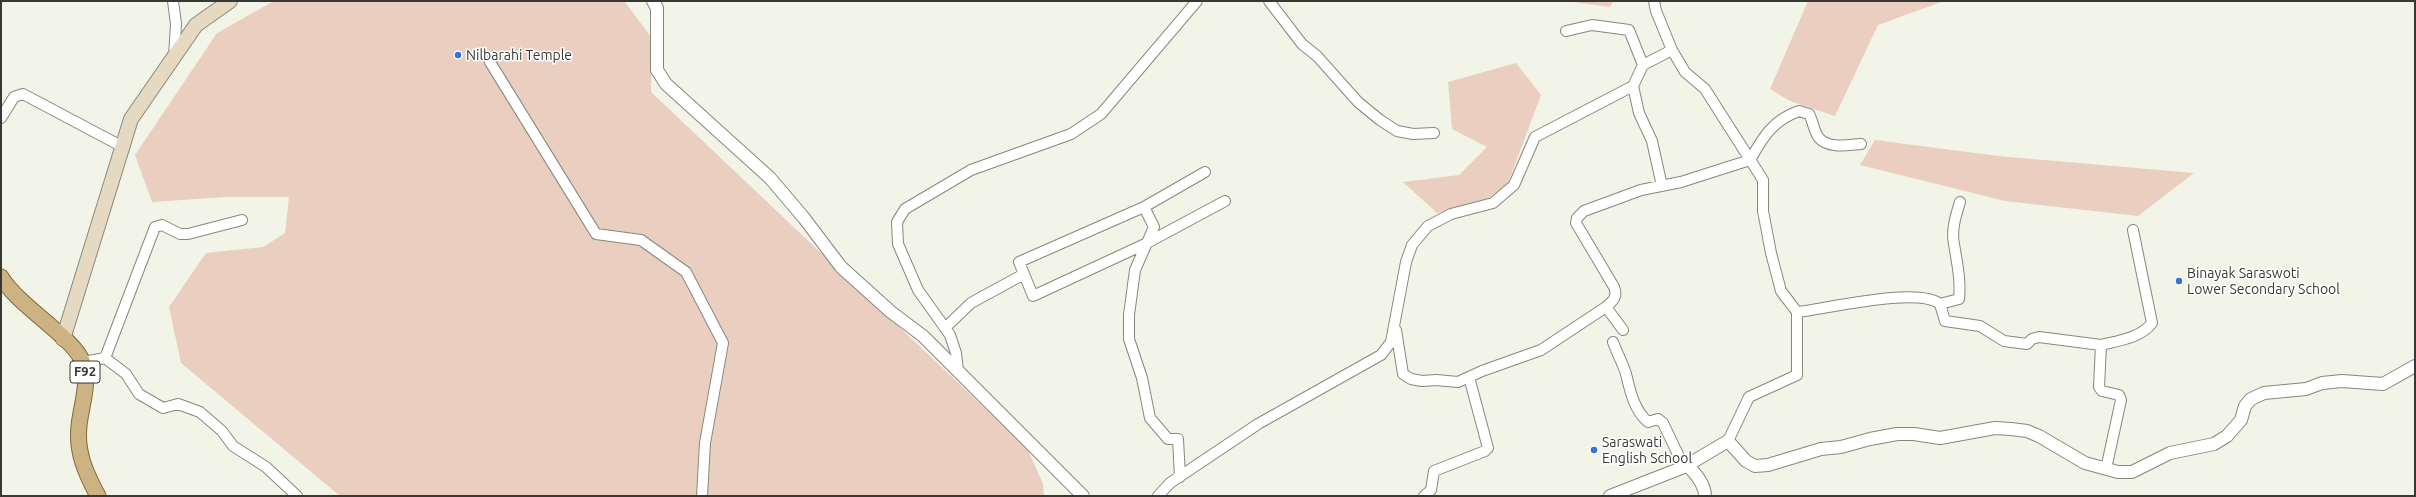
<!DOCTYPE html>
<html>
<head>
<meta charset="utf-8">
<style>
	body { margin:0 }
	#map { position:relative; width:2416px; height:497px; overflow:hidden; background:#f3f4e8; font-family:Ubuntu,sans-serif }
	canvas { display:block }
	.frame { position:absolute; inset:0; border:2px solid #383934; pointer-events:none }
</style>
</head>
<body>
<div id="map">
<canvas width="2416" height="497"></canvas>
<div class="frame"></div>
</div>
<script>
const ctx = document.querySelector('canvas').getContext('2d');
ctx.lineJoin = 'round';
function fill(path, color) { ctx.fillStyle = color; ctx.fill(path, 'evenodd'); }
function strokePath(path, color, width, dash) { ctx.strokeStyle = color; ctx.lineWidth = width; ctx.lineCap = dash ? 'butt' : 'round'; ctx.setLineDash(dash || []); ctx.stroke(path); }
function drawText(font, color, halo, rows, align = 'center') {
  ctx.font = font + ' Ubuntu,sans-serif'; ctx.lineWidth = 3; ctx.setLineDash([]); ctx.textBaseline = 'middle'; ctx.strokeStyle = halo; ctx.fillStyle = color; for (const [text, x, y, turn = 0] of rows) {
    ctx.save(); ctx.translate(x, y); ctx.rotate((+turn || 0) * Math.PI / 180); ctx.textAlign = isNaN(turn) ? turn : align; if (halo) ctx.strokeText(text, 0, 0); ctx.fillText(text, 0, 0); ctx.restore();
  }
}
const green = new Path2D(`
	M274,1H624L652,38L651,92L1027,448L1043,484L1044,496H340L181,363L169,307L206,253L263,247L285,233L289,197H227L152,202L135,155L217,33Z
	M1566,1H1613L1610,7Z
	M1808,1H1944L1878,25L1835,116L1790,101L1770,89Z
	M1516,63L1541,95L1508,183L1489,198L1437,213L1403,182L1459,175L1487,147L1452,129L1448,82Z
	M1875,140L1998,156L2194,173L2138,216L2005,201L1860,165Z`);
const minor = new Path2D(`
	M173,1L176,24L174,57
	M1269,1L1302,44L1317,56L1358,102L1380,120L1397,131L1413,134L1434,133
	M1566,31L1592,25L1629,30L1643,65
	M1672,50L1685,72L1705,89L1763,180V211L1771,253L1781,291L1797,312
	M490,62L596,234L641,240L686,272L723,343L705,443L702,496
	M1633,86L1639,113L1652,141L1662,186
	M1,118L14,97L23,94L123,147
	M1205,172L1144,207L1019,262L1033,296L1145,244L1225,201
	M1144,207L1154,227L1135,270L1129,315V339L1142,378L1150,418L1168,439H1178L1180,477
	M1940,304L1959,299C1961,280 1957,263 1954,244C1951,230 1956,215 1960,202
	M1606,307L1623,330
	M946,327L971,303L1024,274
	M1396,330L1403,374L1411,379L1422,381L1436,380L1458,382L1482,371L1541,350L1606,307C1613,301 1618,297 1614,287L1576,223L1577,218L1584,211L1641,190L1681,182L1750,160C1763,137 1773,120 1799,111L1809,114C1813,121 1814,132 1819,138C1829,149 1848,145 1861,144
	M1613,342C1617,353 1623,364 1626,374C1630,391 1634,410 1648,422L1658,419L1663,423L1684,467
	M105,358L155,227L162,225L180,234H188L242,220
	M83,362L105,358L126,374L139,394L163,408L178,404L200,412L222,431L233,446L266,467L297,496
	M958,371L956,353L950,335L918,290L898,244L897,222L905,209L971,170L1071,134L1101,114L1197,1
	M1728,441L1749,397L1797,375V312C1826,309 1918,286 1940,304L1945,321L1980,326L2004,341L2027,344L2032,339L2039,337L2101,345
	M2106,469L2121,400L2119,395L2102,391L2099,387L2101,345C2117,341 2141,338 2152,323L2133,230
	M1158,496L1170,483L1258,424L1381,355L1391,342L1406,262L1412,245L1428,226L1451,214L1493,203L1514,185L1535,137L1633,86L1643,65L1672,50L1656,11L1654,1
	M1424,496L1431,490L1434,471L1485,451L1488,448L1469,377`);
const tertiary = new Path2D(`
	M653,1L657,8V70L666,84L770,178L804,218L841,267L891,312L923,336L1083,496
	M1687,465C1695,473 1705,484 1705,496
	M1610,496L1684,467L1728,441L1746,461L1755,466L1768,465L1821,449L1841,447L1870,439L1897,434H1914L1940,438L1995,428L2011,429L2027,431L2039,436L2085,463L2118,472H2132L2170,453L2214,444L2227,436L2241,420L2245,406L2251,399L2264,393L2306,389L2322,383L2342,381L2383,384L2415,366`);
const secondary = new Path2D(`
	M63,339L131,119L196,25L230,1`);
const primary = new Path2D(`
	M1,277C18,306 76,339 83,363C90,384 81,405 79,426C76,452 86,474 98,496`);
const markers = [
	[458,55,4,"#3472e0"],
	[2179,281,4,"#3472e0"],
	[1594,450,4,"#3472e0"]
];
const shields = [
	[85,372,30]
];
const shieldNames = [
	["F92",85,372]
];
const poiNames = [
	["Nilbarahi Temple",466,55],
	["Binayak Saraswoti",2187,273],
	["Lower Secondary School",2187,289],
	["Saraswati",1602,442],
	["English School",1602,458]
];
fill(green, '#eacebf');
strokePath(minor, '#87887d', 12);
strokePath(tertiary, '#87887d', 14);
strokePath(secondary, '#87887d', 16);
strokePath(primary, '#836832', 17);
strokePath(minor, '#fff', 10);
strokePath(tertiary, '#fff', 12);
strokePath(secondary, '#e6d9c1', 14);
strokePath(primary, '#cdb383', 15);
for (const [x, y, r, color] of markers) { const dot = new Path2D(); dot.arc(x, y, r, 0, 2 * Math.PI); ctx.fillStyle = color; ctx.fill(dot); strokePath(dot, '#fff', 1.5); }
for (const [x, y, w] of shields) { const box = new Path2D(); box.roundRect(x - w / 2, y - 11, w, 22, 3); ctx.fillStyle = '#fff'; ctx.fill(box); strokePath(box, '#383934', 1); }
drawText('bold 13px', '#383934', null, shieldNames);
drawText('14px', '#383934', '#fff', poiNames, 'left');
</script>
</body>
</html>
